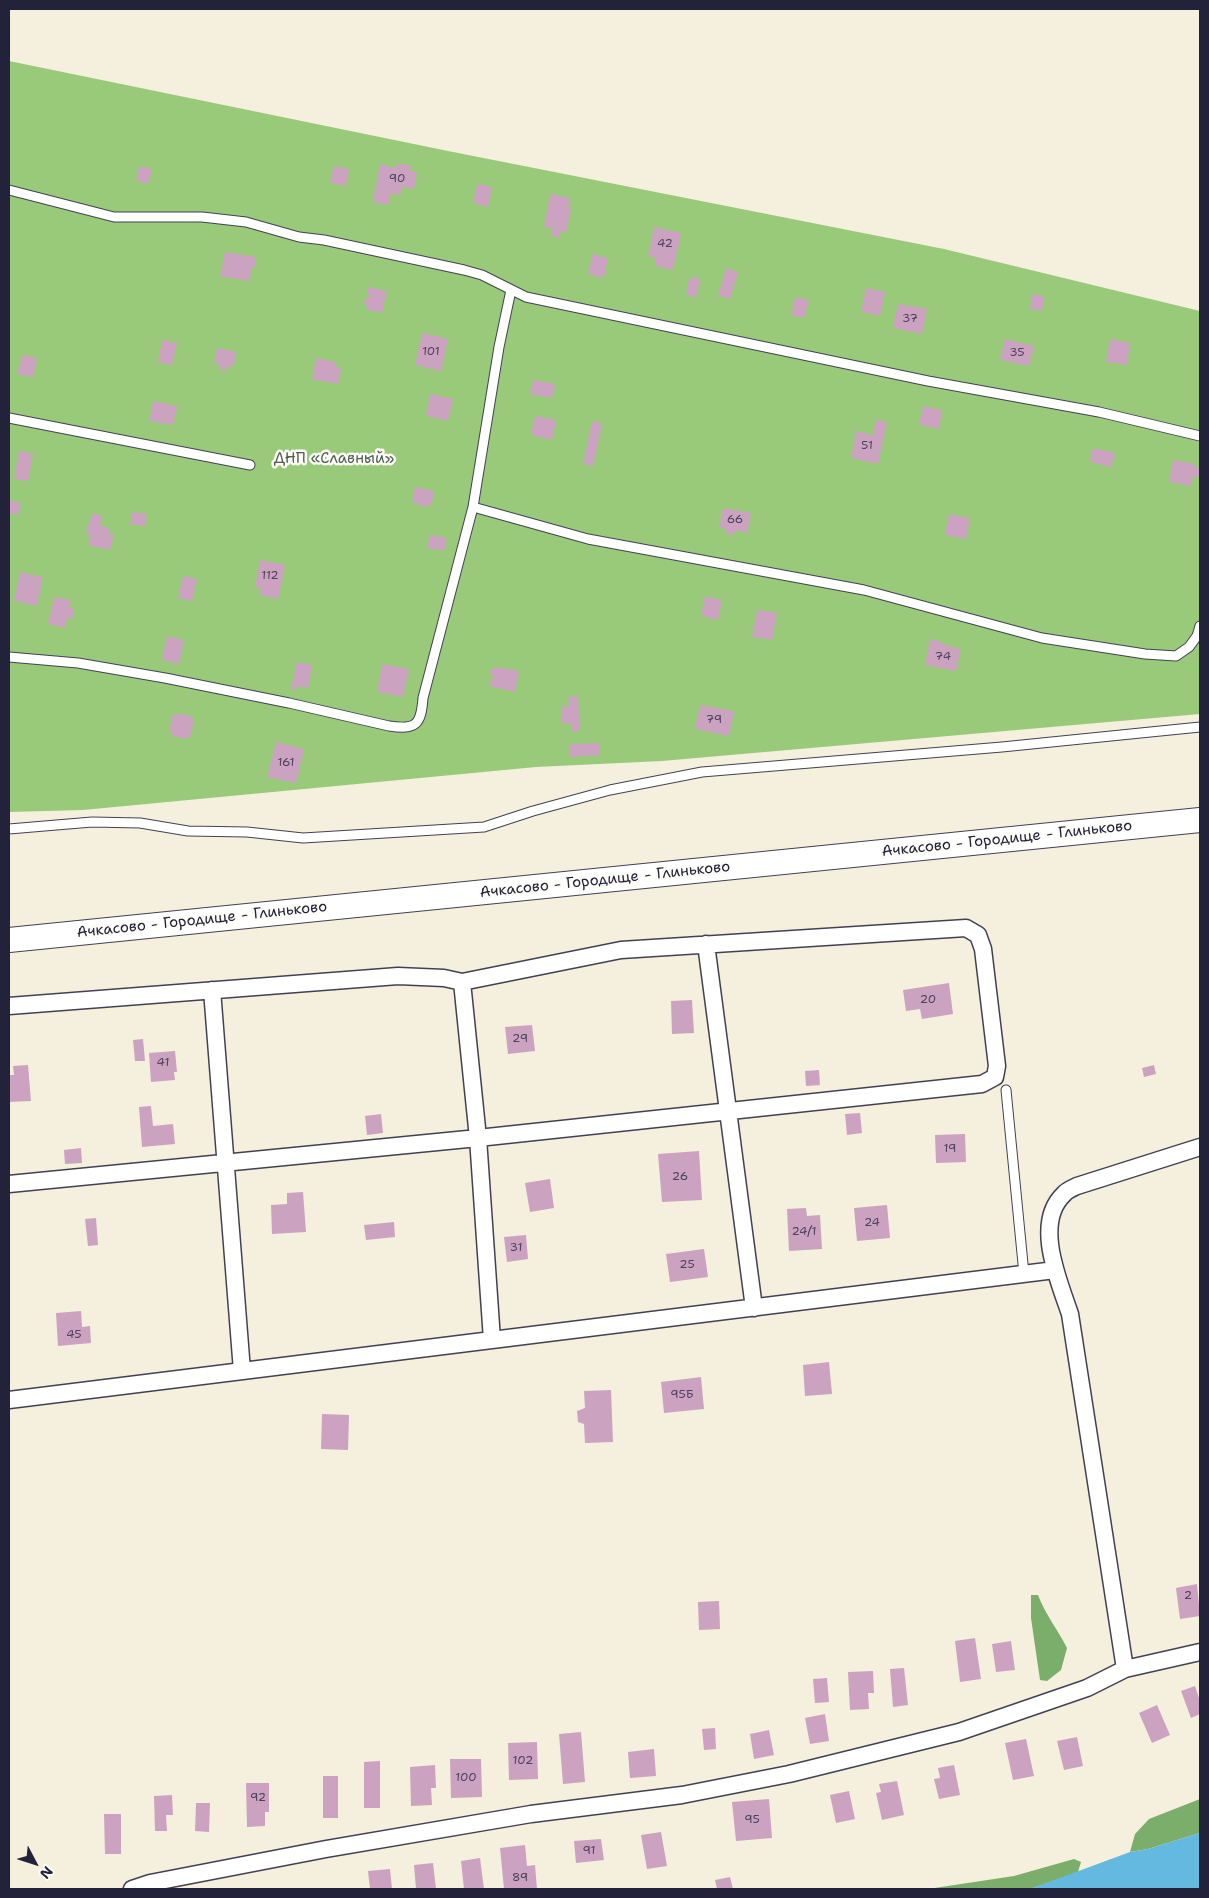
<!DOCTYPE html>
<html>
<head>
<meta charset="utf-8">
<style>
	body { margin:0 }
	#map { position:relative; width:1209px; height:1898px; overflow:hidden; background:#f5efdd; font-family:"Shantell Sans",sans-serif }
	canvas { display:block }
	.frame { position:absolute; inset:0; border:10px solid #22223b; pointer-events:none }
	.north { position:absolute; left:10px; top:1838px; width:50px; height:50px; -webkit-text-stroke:4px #fdfcf7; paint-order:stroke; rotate:130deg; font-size:14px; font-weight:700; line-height:20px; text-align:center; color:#22223b }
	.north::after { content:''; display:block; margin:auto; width:18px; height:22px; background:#22223b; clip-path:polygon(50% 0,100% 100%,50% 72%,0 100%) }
</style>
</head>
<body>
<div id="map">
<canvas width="1209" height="1898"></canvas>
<div class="frame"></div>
<div class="north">N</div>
</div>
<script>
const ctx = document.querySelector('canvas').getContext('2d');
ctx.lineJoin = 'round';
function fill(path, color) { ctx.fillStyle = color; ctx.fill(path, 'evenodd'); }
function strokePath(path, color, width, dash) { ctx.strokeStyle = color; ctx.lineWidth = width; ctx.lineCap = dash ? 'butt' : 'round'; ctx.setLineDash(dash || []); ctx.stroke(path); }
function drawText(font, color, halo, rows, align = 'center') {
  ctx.font = font + ' "Shantell Sans",sans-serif'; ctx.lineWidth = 5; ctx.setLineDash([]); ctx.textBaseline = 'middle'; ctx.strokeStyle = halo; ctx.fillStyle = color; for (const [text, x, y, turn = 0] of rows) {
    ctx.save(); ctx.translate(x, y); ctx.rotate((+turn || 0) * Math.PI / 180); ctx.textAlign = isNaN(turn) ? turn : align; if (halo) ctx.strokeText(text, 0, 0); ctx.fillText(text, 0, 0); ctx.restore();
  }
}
const green = new Path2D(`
	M9,61L448,151L944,249L1200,311V714L662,761L536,767L83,810L9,812Z`);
const forest = new Path2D(`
	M1031,1595H1038C1045,1614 1058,1630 1067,1648L1061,1670L1047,1681L1040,1680L1031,1618Z
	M1200,1799V1833L1148,1849L1130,1852L1135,1834L1149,1819Z
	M1074,1859L1081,1862L1078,1872L1030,1889H928L1014,1876Z`);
const water = new Path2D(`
	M1200,1833V1889H1030L1130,1852L1148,1849Z`);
const building = new Path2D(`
	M397,163L411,166L410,171L417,172L414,189L402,187L400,195L391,193L388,205L373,202L380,164L396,168Z
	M139,166L152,169L148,184L136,181Z
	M334,166L349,169L346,186L330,183Z
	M477,184L492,187L488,207L473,203Z
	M550,194L570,198L568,208L571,209L566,232L561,231L559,238L551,236L553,229L544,227Z
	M654,227L681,233L673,270L655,266L656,258L648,256Z
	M225,252L255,257L256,260V266L252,268L249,281L220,276Z
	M592,254L608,258L604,278L588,274Z
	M726,268L738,272L730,299L718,296Z
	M694,276L697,277V279L700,280L697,297L686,295L689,278L694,279Z
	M368,287L387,291L382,313L368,310V308L364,304L365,299L370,297V295H367Z
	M866,288L885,292L880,316L861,312Z
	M1032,294L1044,296L1042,311L1030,309Z
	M795,297L809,300L804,318L791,315Z
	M898,304L927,309L922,334L893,328Z
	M422,333L448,339L441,371L415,365Z
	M1005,339L1034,346L1029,366L1000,360Z
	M1110,339L1130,343L1127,365L1106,362Z
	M162,340L177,343L172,365L158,362Z
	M217,348L236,352L233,367L227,366L226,371L219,369L220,364L214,363Z
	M22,355L37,358L33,377L17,374Z
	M316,358L335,362V367L341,368L338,384L312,379Z
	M533,380L555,384L552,398L530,394Z
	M430,394L453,399L448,421L426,416Z
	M153,401L177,406L173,425L149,421Z
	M923,406L942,410L939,429L919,425Z
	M535,416L556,420L552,440L531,435Z
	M876,420L887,422L878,464L851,458L856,431L873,435Z
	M592,421L602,423L593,466L583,464Z
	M1093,448L1115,453L1111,467L1090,462Z
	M19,451L33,454L28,481L14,479Z
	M1173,460L1195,464L1194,467L1200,468L1198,478L1192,477L1191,486L1169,482Z
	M415,487L434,491L431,506L425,505V507L419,506V504L412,502Z
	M9,500L21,503L18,515L9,513Z
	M723,508L751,513L747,533L735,530L734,535L725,533L726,529L719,527Z
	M132,512L147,514L145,526L130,524Z
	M92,513L102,516L100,526L110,528L108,534L114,535L110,550L88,545L91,535L86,534Z
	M949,514L970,518L966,539L945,535Z
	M430,535L447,538L444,551L427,548Z
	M260,560L285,565L278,599L259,595L261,588L255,587Z
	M20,572L43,577L37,606L14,601Z
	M183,576L197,579L192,601L178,598Z
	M705,596L722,600L718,620L701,616Z
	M54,597L71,600L69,608L74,609L72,619L67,618L65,628L48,624Z
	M757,610L777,613L772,640L752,637Z
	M167,636L184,640L179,664L162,660Z
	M930,639L942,642V644L961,649L956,671L925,665Z
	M297,662L312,665L308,688L297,686L296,690L291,689Z
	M382,664L409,669L403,697L377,692Z
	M495,667L519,671L515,692L489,686L490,680L494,681V678L491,676L490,671Z
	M578,696L580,731L571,732V723L562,724L561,706H569L568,697Z
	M700,705L734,711L729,736L695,729Z
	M181,713L194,718L191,735H189L188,739L171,736L172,731H169L173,714L180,715Z
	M276,742L304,749L296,783L267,777Z
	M599,743L600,755L569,757V744Z
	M949,983L953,1014L922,1019L920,1009L906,1011L903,990Z
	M692,1000L694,1033L672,1034L671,1001Z
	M532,1025L535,1051L508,1054L505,1027Z
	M143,1039L145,1061H135L133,1040Z
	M175,1051L177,1072H174L175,1080L151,1082L149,1053Z
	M28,1065L31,1101L9,1102V1075H14L13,1066Z
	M1154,1065L1156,1074L1144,1077L1142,1068Z
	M819,1070L820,1085L806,1086L805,1071Z
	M151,1106L153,1126L173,1124L175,1144L142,1147L139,1107Z
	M860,1113L862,1133L847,1135L845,1114Z
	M381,1114L383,1133L367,1135L365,1116Z
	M965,1134L966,1162L936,1163L935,1135Z
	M81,1148L82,1163L65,1164L64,1150Z
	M699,1151L702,1200L662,1202L658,1154Z
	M550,1179L554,1208L530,1212L525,1183Z
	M303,1192L306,1232L272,1234L271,1205L287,1204V1193Z
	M887,1205L890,1238L857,1241L854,1208Z
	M806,1208L807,1216L820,1215L822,1249L789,1251L787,1209Z
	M96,1218L98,1245L88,1246L85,1219Z
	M394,1222L395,1237L366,1240L364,1225Z
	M526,1235L528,1259L507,1262L504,1237Z
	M704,1249L708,1277L670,1282L666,1254Z
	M81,1311L82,1327L90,1326L91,1343L58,1346L56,1313Z
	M829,1362L832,1394L805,1396L803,1365Z
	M701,1377L704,1409L664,1413L661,1382Z
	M611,1390L613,1442L585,1443L584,1424L578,1422L577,1411L585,1408L584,1391Z
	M322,1414L349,1415L348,1450L321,1449Z
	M1197,1584L1200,1616L1180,1619L1176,1588Z
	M719,1601L720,1629L699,1630L698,1602Z
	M975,1638L981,1679L960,1682L955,1641Z
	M1011,1641L1015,1670L996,1672L992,1644Z
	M904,1668L908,1705L893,1707L890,1669Z
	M873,1671L874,1693H868L869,1709L850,1710L848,1672Z
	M827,1678L829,1702L815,1703L813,1679Z
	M1195,1686L1200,1701V1714L1191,1718L1181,1691Z
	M1157,1705L1170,1735L1152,1743L1139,1713Z
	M825,1714L829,1741L810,1744L805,1718Z
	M715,1728L716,1749L704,1750L702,1729Z
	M769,1730L774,1755L754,1759L750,1734Z
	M581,1732L585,1782L563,1784L559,1734Z
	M1077,1737L1083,1766L1064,1770L1057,1741Z
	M1026,1739L1034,1776L1013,1780L1005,1743Z
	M537,1742L538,1779L509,1780L508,1743Z
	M654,1749L656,1776L630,1778L628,1752Z
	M450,1759H481L482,1797L451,1798Z
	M380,1761V1808H364V1762Z
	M435,1765L436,1788H431L432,1805L411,1806L410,1767Z
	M954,1765L960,1795L939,1799L934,1779L940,1778L938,1768Z
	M323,1776H338V1818H323Z
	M897,1781L904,1815L882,1820L876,1793L881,1792L879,1784Z
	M246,1783H269V1812H265V1826L247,1827Z
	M849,1791L855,1819L836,1823L830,1795Z
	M172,1795L173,1815H166L167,1831H155L154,1796Z
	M769,1799L772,1838L736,1841L732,1802Z
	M196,1803H210L209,1832L195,1831Z
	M104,1814H121V1854H105Z
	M661,1832L667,1866L647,1869L641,1835Z
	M601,1839L604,1860L576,1863L574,1841Z
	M525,1845L527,1866L535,1865L537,1889H504L500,1848Z
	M480,1858L484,1889H464L461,1861Z
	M433,1863L436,1889H416L414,1865Z
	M390,1869L392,1889H370L368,1871Z
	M730,1877L733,1889H717L715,1880Z`);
const lane = new Path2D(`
	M9,190L114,217H202L246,222L299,237L324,240L464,270L482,275L526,297L928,381L1099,412L1200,436
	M9,418L250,465
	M473,507L588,539L864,590L1042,638L1145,654L1176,656L1189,647L1197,636L1200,626
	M9,657L78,663L165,678L289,703L389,726C416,730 421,725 423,698L473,507L499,347L511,290
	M9,829L92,822L140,823L188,831L247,832L303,838L484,827L533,811L610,790L702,772L1002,747L1200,727
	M1006,1090L1024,1274`);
const street = new Path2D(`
	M706,944L754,1308
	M462,982L478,1138L492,1340
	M212,990L242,1371
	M9,1006L398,976L444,978L462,982L621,950L966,928L978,935L983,949L997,1066L995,1077L982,1084L478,1138L9,1184
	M9,1400L1055,1270
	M1125,1669L1070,1314C1059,1281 1033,1223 1064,1194C1067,1190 1073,1188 1077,1186L1200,1147
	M132,1889L150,1883L326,1849L531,1814L682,1795L789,1774L959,1732L1087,1688L1125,1669L1200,1652`);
const secondary = new Path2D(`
	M9,940L1200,820`);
const numberNames = [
	["90",397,179],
	["42",665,244],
	["37",910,319],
	["101",431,352],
	["35",1017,353],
	["51",867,446],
	["66",735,520],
	["112",270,576],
	["74",943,657],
	["79",714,720],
	["161",286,763],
	["20",928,1000],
	["29",520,1039],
	["41",163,1063],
	["19",950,1149],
	["26",680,1177],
	["24",872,1223],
	["24/1",804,1232],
	["31",516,1248],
	["25",687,1265],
	["45",74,1335],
	["95Б",682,1395],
	["2",1188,1596],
	["102",523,1761],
	["100",466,1778],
	["92",258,1798],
	["95",752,1820],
	["91",589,1851],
	["89",520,1878]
];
const parkNames = [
	["ДНП «Славный»",334,459]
];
const streetNames = [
	["Ачкасово - Городище - Глиньково",1007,839,-6],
	["Ачкасово - Городище - Глиньково",605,880,-6],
	["Ачкасово - Городище - Глиньково",202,920,-6]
];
fill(green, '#99ca7a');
fill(forest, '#7aae6a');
fill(water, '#64b9e0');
fill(building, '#cca2c1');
strokePath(lane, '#424153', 11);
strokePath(street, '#424153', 19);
strokePath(secondary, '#424153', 26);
strokePath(lane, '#fff', 9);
strokePath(street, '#fff', 16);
strokePath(secondary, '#fff', 24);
drawText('12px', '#4c425c', null, numberNames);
drawText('15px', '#4c5d51', '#fdfcf7', parkNames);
drawText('15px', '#22223b', '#fdfcf7', streetNames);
</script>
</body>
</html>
